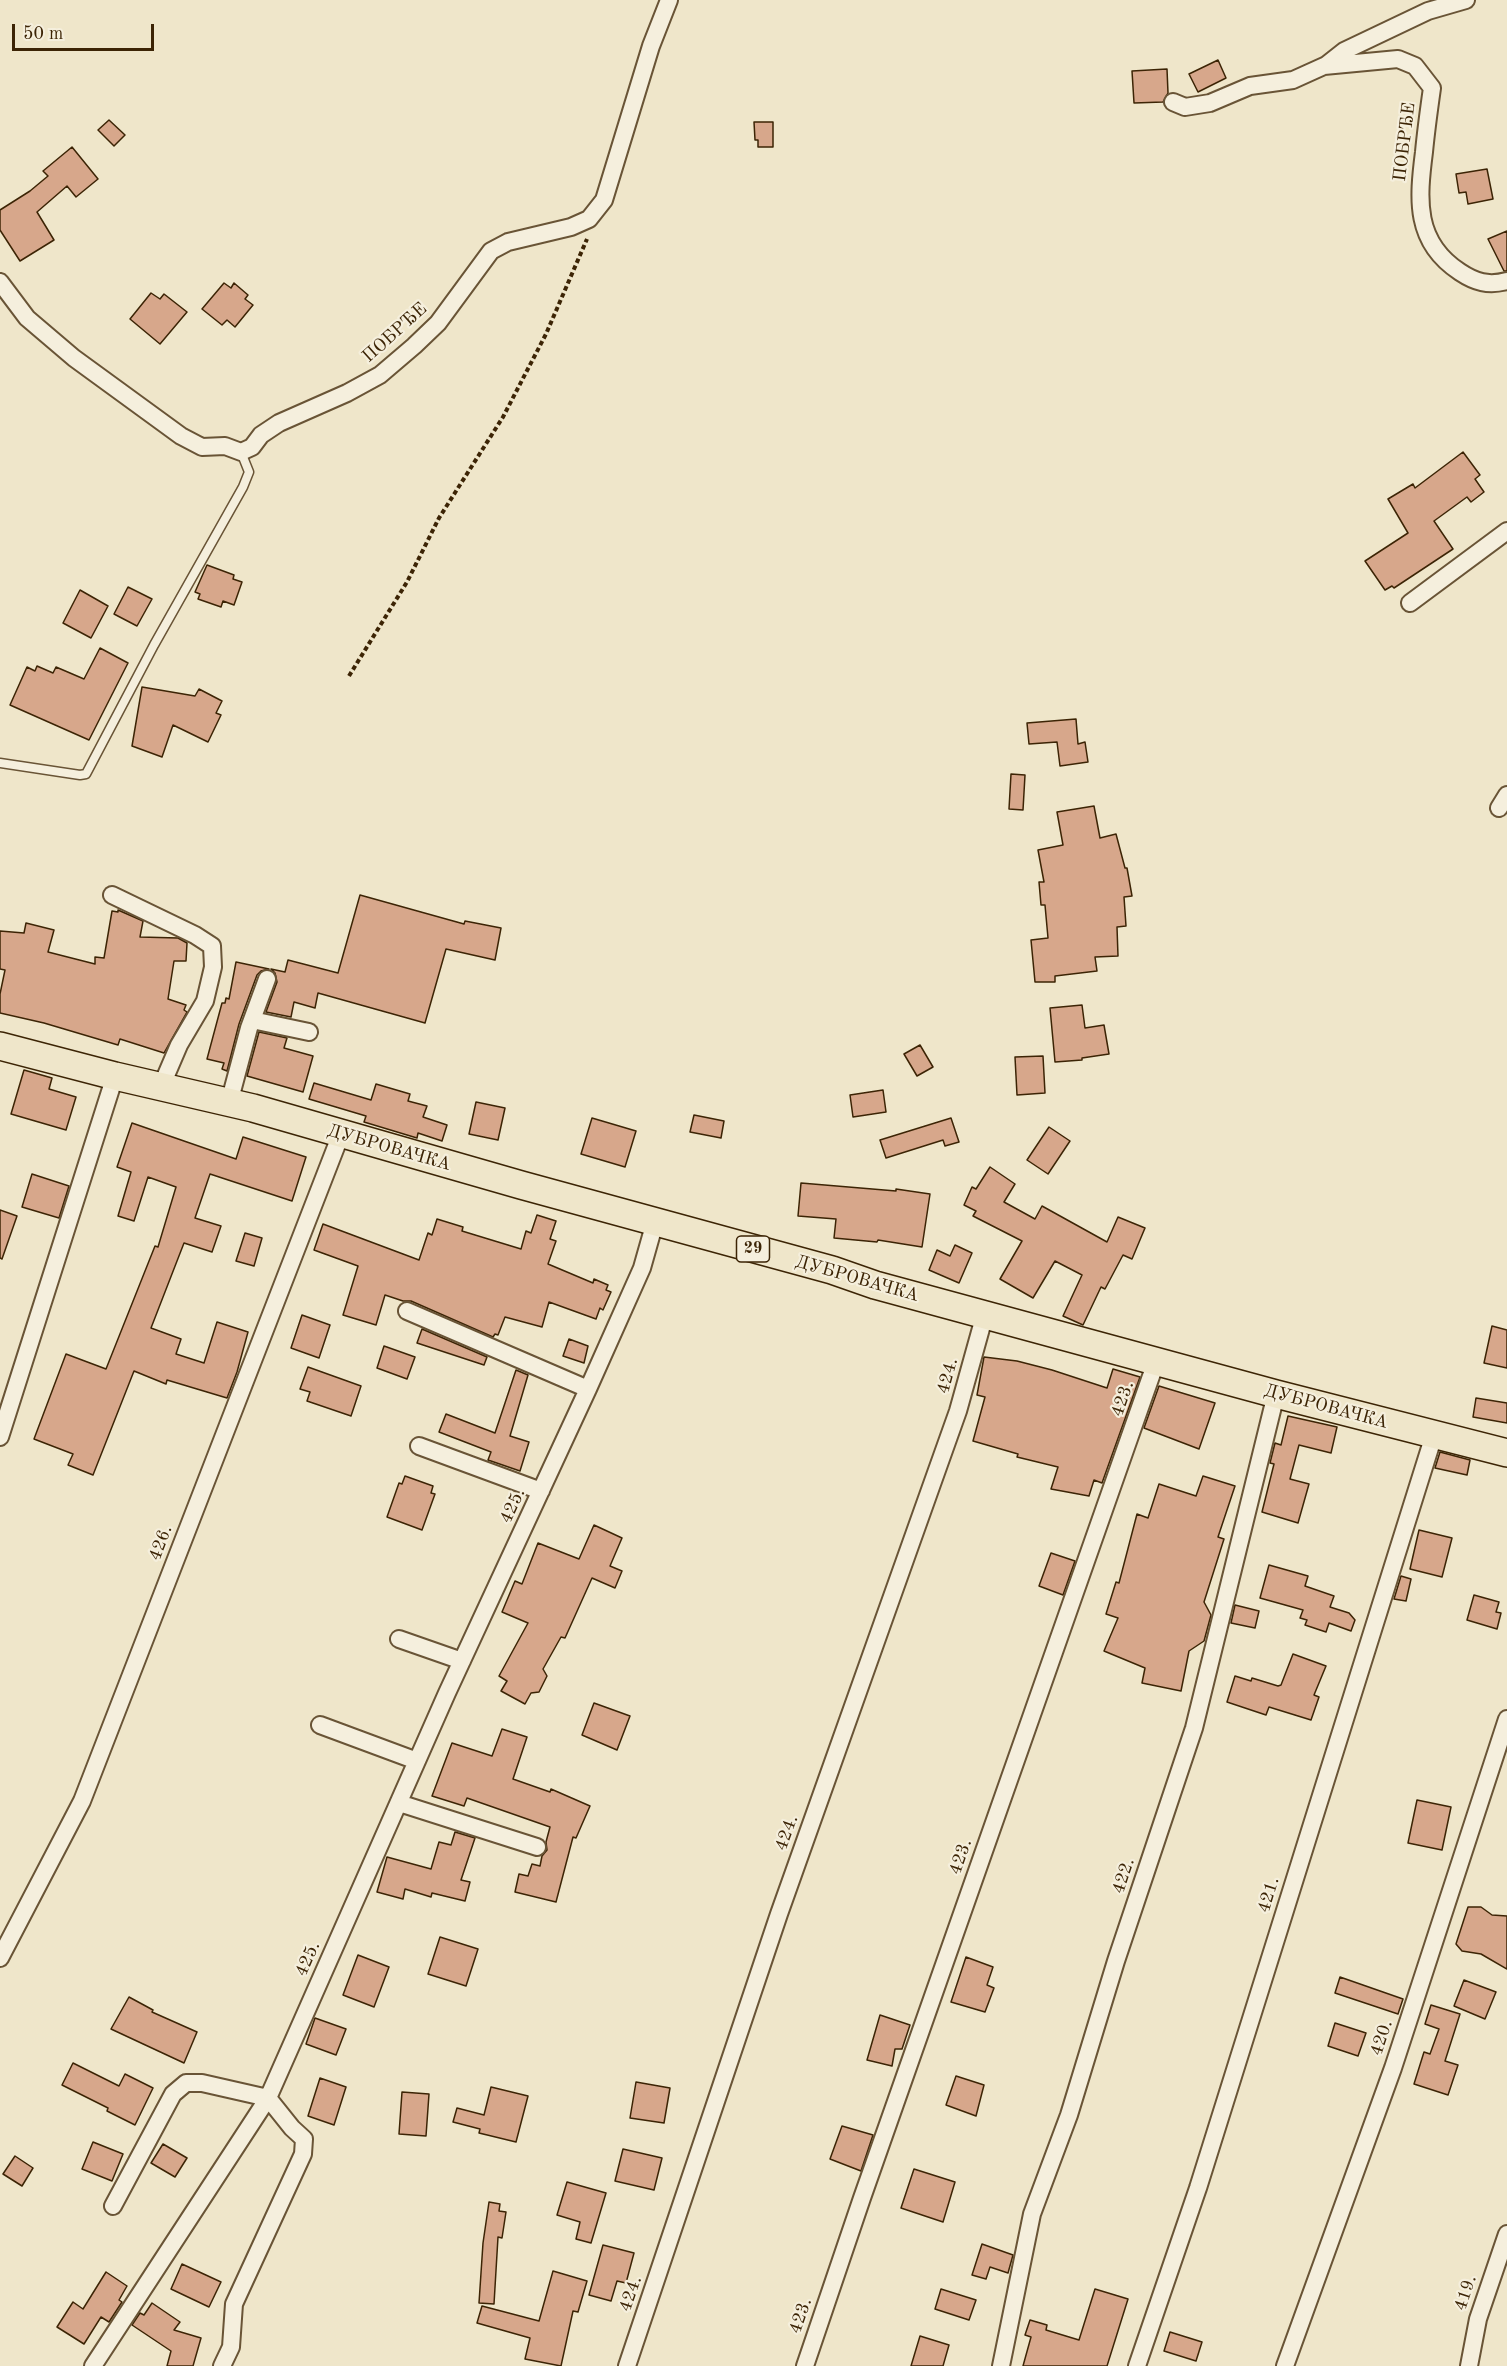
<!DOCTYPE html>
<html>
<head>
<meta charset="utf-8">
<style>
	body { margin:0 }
	#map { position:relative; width:1507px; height:2366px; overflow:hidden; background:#efe6ca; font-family:"Old Standard TT",serif }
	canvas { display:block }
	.scale { position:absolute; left:12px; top:24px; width:142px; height:27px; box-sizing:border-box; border:3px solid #3c2405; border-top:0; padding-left:8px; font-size:18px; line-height:21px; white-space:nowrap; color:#3c2405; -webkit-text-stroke:4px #f5efdd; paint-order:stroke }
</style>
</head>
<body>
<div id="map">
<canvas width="1507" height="2366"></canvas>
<div class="scale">50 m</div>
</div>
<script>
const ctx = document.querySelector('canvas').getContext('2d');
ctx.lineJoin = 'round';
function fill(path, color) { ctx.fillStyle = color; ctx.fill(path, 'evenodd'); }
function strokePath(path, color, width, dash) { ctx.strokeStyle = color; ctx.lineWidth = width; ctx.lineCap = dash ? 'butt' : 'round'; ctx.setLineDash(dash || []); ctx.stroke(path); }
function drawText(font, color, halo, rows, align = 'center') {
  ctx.font = font + ' "Old Standard TT",serif'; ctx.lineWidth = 4.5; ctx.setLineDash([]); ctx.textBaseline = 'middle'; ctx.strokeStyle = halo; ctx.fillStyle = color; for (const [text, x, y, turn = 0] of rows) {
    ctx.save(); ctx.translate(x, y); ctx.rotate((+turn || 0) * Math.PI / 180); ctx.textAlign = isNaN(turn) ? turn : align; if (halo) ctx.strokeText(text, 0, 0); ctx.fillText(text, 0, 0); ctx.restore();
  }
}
const building = new Path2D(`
	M1218,60L1226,78L1198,92L1189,74Z
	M1167,69L1168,93L1163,102L1134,103L1132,71Z
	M109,120L125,135L114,146L98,130Z
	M754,122H773V147H758V140H755Z
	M72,147L98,179L76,197L67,186L37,212L54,240L20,261L0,230V210L30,191L48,176L43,171Z
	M1487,169L1493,199L1468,204L1466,192L1459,193L1456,174Z
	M1507,231V271H1504L1488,239Z
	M224,283L231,288L234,283L248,295L245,299L253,305L235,327L227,320L222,325L202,309Z
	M151,293L160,299L164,294L187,312L160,344L130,319Z
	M1463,452L1480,475L1475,479L1484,492L1471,502L1467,497L1434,521L1453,549L1394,588L1392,586L1385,590L1365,561L1408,533L1388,499L1413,484L1415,488Z
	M207,565L234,575L233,579L242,582L234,605L223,601L221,607L198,599L200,594L195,592Z
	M128,587L152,599L137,626L114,614Z
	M80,590L108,606L91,638L63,623Z
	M100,648L128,663L89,740L10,705L27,667L35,671L37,666L53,673L56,667L84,679Z
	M142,687L195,696L199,689L222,701L216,713L221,715L208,742L173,725L162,757L132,746Z
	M1076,719L1078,744L1085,742L1088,762L1060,766L1057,742L1029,744L1027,723Z
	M1011,774L1025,775L1023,810L1009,809Z
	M1094,806L1100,838L1116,834L1125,868H1127L1132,896L1124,897L1126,926L1117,927L1118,956L1095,957L1097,971L1055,976V982H1035L1031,940L1048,938L1045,905H1041L1039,882H1044L1038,850L1063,845L1057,812Z
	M360,895L464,924L465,921L501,928L495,960L446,949L425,1023L318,993L315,1008L294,1002L291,1017L266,1012L277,982L275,973L271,969L285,972L288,960L338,973Z
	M118,910L143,921L140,937L178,938L187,943L186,961H174L168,999L186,1005L184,1010L187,1012L164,1053L120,1039L118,1045L44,1023L0,1013V994L5,970L0,969V931L24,933L26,923L54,930L48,952L95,964V957L104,958L112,911L118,912Z
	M236,962L269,969L261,971L257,975L239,1024L227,1071L222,1069L224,1063L207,1059L222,1003H225L226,998L229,999Z
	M1082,1005L1085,1028L1104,1025L1109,1054L1082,1058V1060L1055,1062L1050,1008Z
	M259,1032L287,1038L284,1048L313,1056L303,1092L247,1076Z
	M920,1045L933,1067L917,1076L904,1054Z
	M1043,1056L1045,1093L1017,1095L1015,1057Z
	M24,1070L52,1078L49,1089L76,1097L66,1130L11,1114Z
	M314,1083L371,1100L376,1084L410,1094L408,1101L427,1106L423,1117L447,1125L442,1141L418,1133L417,1138L364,1122L366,1116L309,1099Z
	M883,1090L886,1112L853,1117L850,1095Z
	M476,1102L505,1108L498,1140L469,1134Z
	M694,1115L724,1121L721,1138L690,1132Z
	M592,1118L636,1131L625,1167L581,1154Z
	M951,1118L959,1142L945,1146L943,1140L886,1158L880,1140Z
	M132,1123L236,1159L243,1137L306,1157L292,1201L210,1174L195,1218L221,1226L212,1252L184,1243L151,1328L181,1339L176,1354L204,1363L217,1322L248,1332L237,1372L227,1398L167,1380L166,1384L134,1371L93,1475L68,1465L73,1454L34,1439L66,1354L106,1369L155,1246L158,1247L176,1187L148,1177L134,1221L118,1216L131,1172L117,1167Z
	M1049,1127L1070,1141L1048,1174L1027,1160Z
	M990,1167L1015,1184L1004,1202L1035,1219L1042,1206L1107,1242L1118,1217L1145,1228L1132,1259L1123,1255L1105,1289L1101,1287L1083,1325L1063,1316L1082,1275L1055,1261L1033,1298L1000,1279L1022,1241L973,1216L976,1211L964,1205L972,1187L976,1189Z
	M32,1174L69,1186L59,1218L22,1207Z
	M801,1183L896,1191V1189L930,1194L922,1247L878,1240L877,1242L834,1238L836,1219L798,1216Z
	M0,1210L17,1216L2,1259L0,1258Z
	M537,1215L556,1221L550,1239L556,1241L548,1264L593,1283L594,1279L608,1285L606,1290L611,1292L603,1310L600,1308L596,1319L549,1302L542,1327L505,1317L498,1335L495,1334L493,1337L411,1301H403L385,1295L376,1325L343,1315L358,1266L314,1250L323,1224L419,1260L428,1233L432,1235L437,1219L463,1227L462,1231L521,1249L526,1231L531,1233Z
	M245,1233L262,1238L254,1266L236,1261Z
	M955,1245L972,1253L959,1283L929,1270L937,1250L950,1256Z
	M302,1315L330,1325L319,1358L291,1348Z
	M1492,1326L1507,1330V1368L1484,1363Z
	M422,1329L487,1357L484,1365L417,1343Z
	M569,1339L588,1346L584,1363L563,1356Z
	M384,1346L415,1357L407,1379L377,1368Z
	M984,1357L1017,1361L1052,1370L1107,1388L1113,1369L1140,1377L1102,1483L1094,1480L1089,1496L1051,1489L1058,1467L1017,1457L1018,1454L973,1441L985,1397L977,1395Z
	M308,1367L361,1386L351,1416L307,1401L310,1392L300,1389Z
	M516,1370L528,1375L510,1436L529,1442L520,1471L488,1460L491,1452L439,1432L446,1414L495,1433Z
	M1159,1386L1215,1403L1199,1449L1144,1428Z
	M1476,1398L1507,1403V1423L1473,1417Z
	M1288,1416L1337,1427L1331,1453L1299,1445L1290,1479L1309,1484L1298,1523L1262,1512L1274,1464L1270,1463L1275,1443L1281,1445Z
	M1440,1452L1470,1460L1467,1475L1435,1468Z
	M405,1476L433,1486L431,1493L435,1494L422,1530L387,1517L399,1483L402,1484Z
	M1203,1476L1235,1486L1218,1537L1224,1539L1204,1602L1211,1615L1204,1641L1189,1651L1181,1691L1142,1683L1145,1668L1104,1651L1118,1618L1106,1614L1116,1582L1119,1583L1137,1514L1148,1518L1159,1484L1196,1496Z
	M594,1525L622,1538L610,1566L622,1571L615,1588L592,1578L565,1638L561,1637L543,1669L547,1676L539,1692L531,1693L525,1704L501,1691L507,1681L499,1676L528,1623L502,1612L515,1581L522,1584L538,1543L579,1559Z
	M1419,1530L1452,1538L1442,1577L1410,1569Z
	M1051,1553L1075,1561L1063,1595L1039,1586Z
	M1269,1565L1308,1576L1305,1586L1334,1596L1330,1607L1349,1613L1355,1620L1351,1631L1329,1623L1326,1632L1305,1625L1307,1620L1300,1618L1303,1610L1260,1598Z
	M1401,1576L1411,1579L1406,1601L1394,1599Z
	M1474,1595L1499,1602L1496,1612L1501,1613L1497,1629L1467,1620Z
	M1235,1605L1259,1611L1255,1628L1231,1623Z
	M1293,1654L1326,1666L1314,1695L1319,1697L1311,1720L1269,1707L1266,1715L1227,1702L1235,1676L1251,1681L1252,1678L1278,1686L1281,1685Z
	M594,1703L630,1716L617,1750L582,1735Z
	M502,1729L527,1737L513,1779L550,1792L551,1789L590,1806L576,1838L573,1837L556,1902L515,1892L519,1874L528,1876L532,1864L540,1866L542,1856L547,1850L546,1842L550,1827L467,1798L464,1806L432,1796L452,1743L492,1756Z
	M1417,1800L1451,1807L1442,1850L1408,1843Z
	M455,1832L475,1838L461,1880L470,1882L465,1901L432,1893L431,1897L405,1889L403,1899L377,1892L387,1857L431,1869L439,1842L451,1845Z
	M1468,1907H1481L1492,1915L1507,1916V1969L1481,1954L1462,1951L1456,1944Z
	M440,1937L478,1949L466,1986L428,1974Z
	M358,1955L389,1967L374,2007L343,1995Z
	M966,1957L993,1967L987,1985L994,1988L985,2012L951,2002Z
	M1340,1977L1403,1999L1398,2014L1335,1993Z
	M1464,1980L1496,1992L1485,2019L1454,2006Z
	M129,1997L153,2010L152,2012L197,2032L184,2063L111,2029Z
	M1431,2005L1460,2014L1445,2061L1458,2065L1448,2095L1414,2084L1424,2052L1430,2054L1439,2029L1425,2024Z
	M880,2015L910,2025L902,2049H895L892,2066L867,2060Z
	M315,2018L346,2029L336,2055L306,2044Z
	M1335,2023L1366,2033L1358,2056L1328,2046Z
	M73,2063L119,2086L125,2074L153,2088L135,2125L107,2111L108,2108L62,2085Z
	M956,2076L984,2085L976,2116L946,2105Z
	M320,2078L346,2087L334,2125L308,2116Z
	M636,2082L670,2088L664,2123L630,2118Z
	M491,2087L528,2096L516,2142L479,2133L480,2129L453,2122L457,2108L484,2115Z
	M402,2092L429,2094L426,2136L399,2134Z
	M842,2126L873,2135L861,2171L830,2159Z
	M93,2142L123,2154L112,2181L82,2169Z
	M163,2144L187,2158L175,2177L151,2163Z
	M623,2149L662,2158L654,2190L615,2181Z
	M15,2156L33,2168L22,2186L3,2174Z
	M914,2169L955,2182L943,2222L901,2208Z
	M567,2182L606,2193L591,2243L576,2239L580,2222L557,2215Z
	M489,2202L500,2204L499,2211L506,2212L502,2238L498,2237L494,2304L479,2303L483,2243Z
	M982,2244L1013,2255L1008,2273L990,2267L986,2279L972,2275Z
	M603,2245L634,2253L626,2283L617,2281L611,2301L589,2295Z
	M182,2264L221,2282L209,2307L171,2289Z
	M553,2271L587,2281L578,2312L573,2311L561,2366L525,2359L530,2338L477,2323L482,2306L539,2321Z
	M106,2272L127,2286L119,2300L122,2302L109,2322L101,2317L84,2344L57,2327L73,2302L83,2309Z
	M941,2289L976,2300L969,2320L935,2309Z
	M1095,2289L1128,2299L1107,2366H1023L1031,2337L1025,2335L1030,2320L1047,2325L1046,2330L1079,2340Z
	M152,2303L180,2322L174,2330L201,2338L193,2366H167L171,2351L132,2325L140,2313L144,2315Z
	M1170,2332L1202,2342L1196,2361L1164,2351Z
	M920,2336L949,2345L943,2366H911Z`);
const path = new Path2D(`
	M349,676L407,582L439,518L503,417L546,334L587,239`);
const lane = new Path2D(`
	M0,763L80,775L86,774L154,645L243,487L249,472L241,452`);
const street = new Path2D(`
	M1325,66L1344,51L1428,11L1466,0
	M1173,102L1185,107L1210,103L1250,86L1293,80L1324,66L1398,59L1415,66L1432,88C1429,109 1426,131 1424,152C1418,199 1414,242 1460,272C1475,282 1488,286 1507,281
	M0,282L27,318L74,358L181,436L202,447L225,446L241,452L252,447L261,435L279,423L347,393L380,375L414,346L438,323L491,251L508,242L571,227L589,219L604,200L651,46L669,0
	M1410,603L1507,531
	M1499,808L1507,795
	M112,895L195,935L212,946L213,967L205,1001L179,1045L161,1087
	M252,1020L309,1032
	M229,1103L249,1028L267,979
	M407,1311L588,1389
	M0,1437L115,1076
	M419,1446L541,1491
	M399,1639L462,1661
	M320,1725L417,1761
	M399,1803L537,1847
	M0,1958L82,1801L341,1134
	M113,2206L173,2094L186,2083H202L268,2098L292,2128L304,2139L303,2154L234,2304L231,2347L222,2366
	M93,2366L268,2098L447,1693L588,1389L642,1268L655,1222
	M627,2366L779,1914L958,1411L985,1314
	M805,2366L862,2198L1156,1362
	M1001,2366L1032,2214L1069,2115L1116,1961L1194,1728L1276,1394
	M1137,2366L1198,2188L1434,1435
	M1285,2366L1393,2068L1507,1719
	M1469,2366L1478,2319L1507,2234`);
const primary = new Path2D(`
	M0,1046L115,1076L253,1108L521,1185L832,1270L875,1285L1276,1394L1507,1453`);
const shields = [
	[753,1249,33]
];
const shieldNames = [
	["29",753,1249]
];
const streetNames = [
	["ПОБРЂЕ",1405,142,-83],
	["ПОБРЂЕ",395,333,-42],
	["ДУБРОВАЧКА",389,1148,16],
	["ДУБРОВАЧКА",857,1279,16],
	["424.",948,1376,-75],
	["423.",1123,1399,-71],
	["ДУБРОВАЧКА",1326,1407,15],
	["425.",513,1506,-65],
	["426.",161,1543,-69],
	["424.",787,1833,-70],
	["423.",961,1857,-71],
	["422.",1124,1876,-72],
	["421.",1269,1895,-73],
	["425.",308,1959,-66],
	["420.",1382,2038,-72],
	["419.",1466,2293,-72],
	["424.",631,2294,-71],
	["423.",801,2316,-71]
];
fill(building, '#d7a78b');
strokePath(building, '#3c2405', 1.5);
strokePath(lane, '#695436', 11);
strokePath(street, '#695436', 20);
strokePath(primary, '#3c2405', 30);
strokePath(path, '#3c2405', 4, [4.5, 3]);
strokePath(lane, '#f5efdd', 8);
strokePath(street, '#f5efdd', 16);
strokePath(primary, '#efe6ca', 27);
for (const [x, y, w] of shields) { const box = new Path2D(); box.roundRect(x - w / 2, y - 13, w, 26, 4.5); ctx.fillStyle = '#f5efdd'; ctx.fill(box); strokePath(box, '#3c2405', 1.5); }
drawText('bold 16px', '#3c2405', null, shieldNames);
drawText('18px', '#3c2405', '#f5efdd', streetNames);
</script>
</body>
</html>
